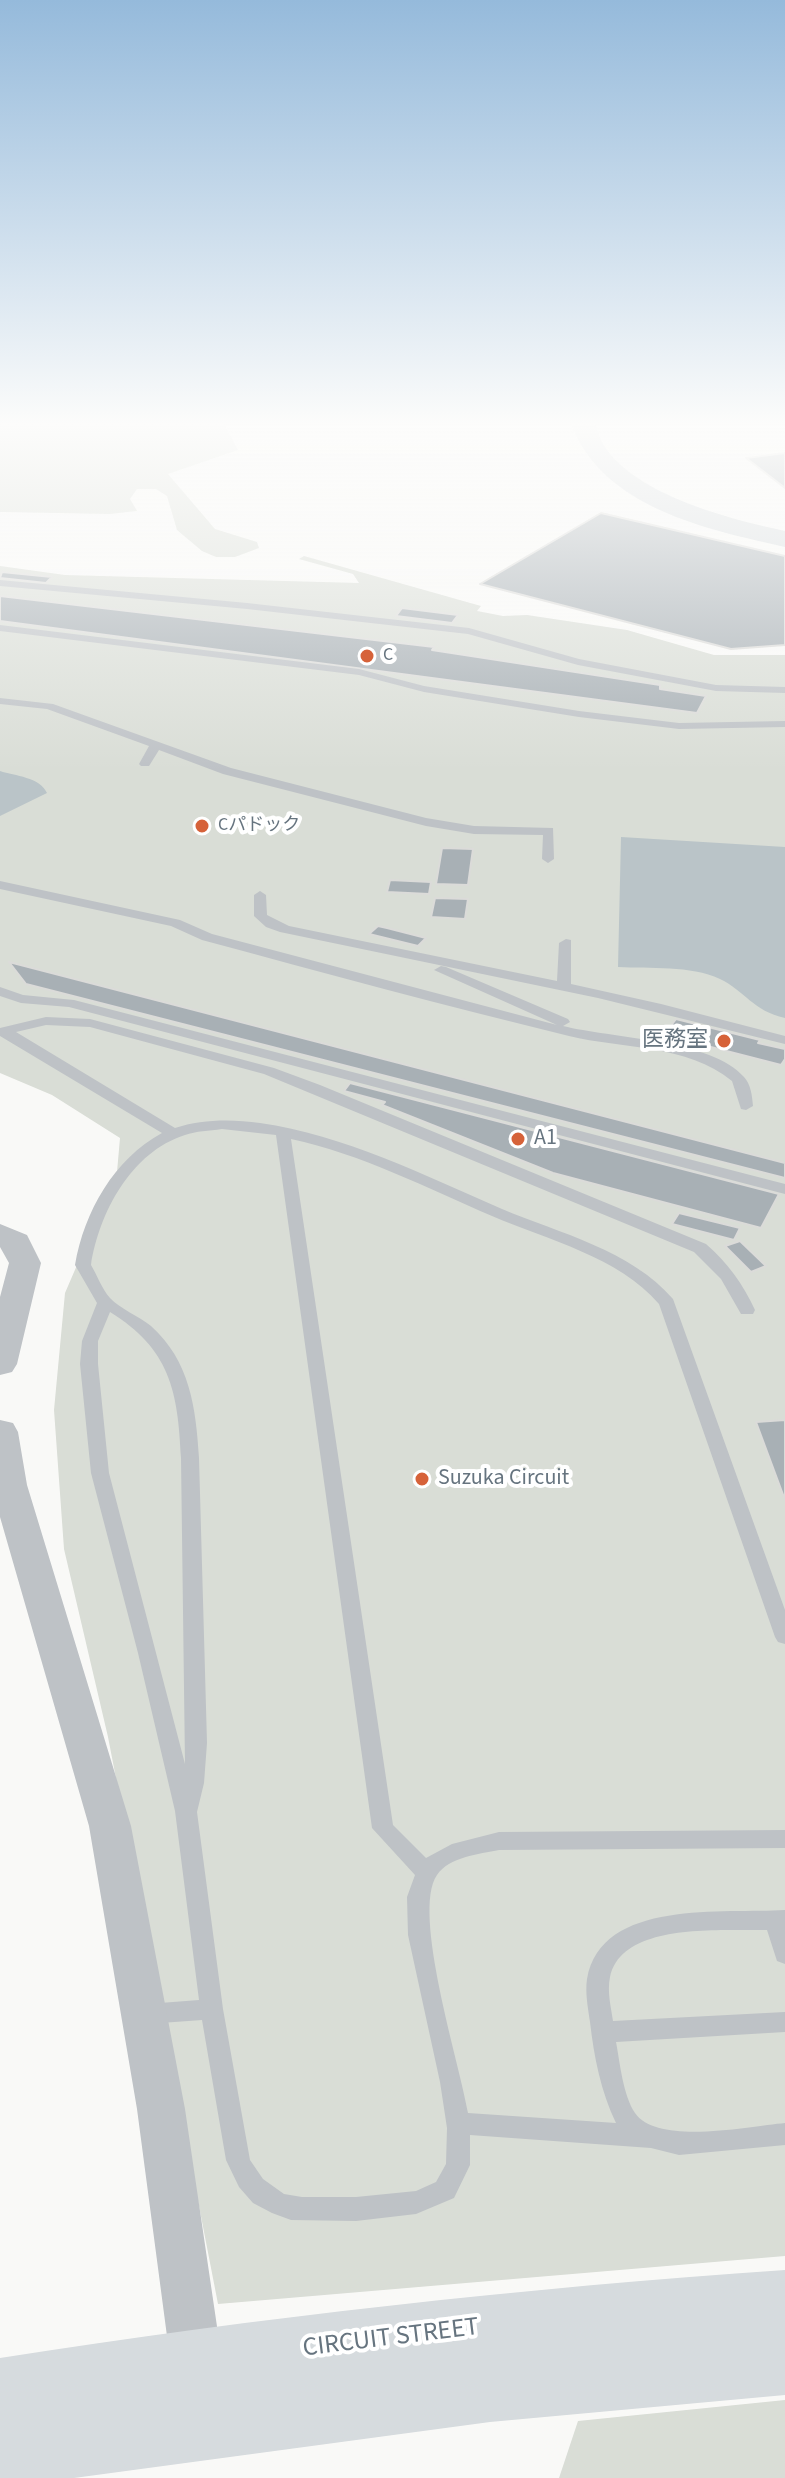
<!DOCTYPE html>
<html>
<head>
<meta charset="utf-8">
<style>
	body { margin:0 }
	canvas { display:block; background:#f9f9f7 }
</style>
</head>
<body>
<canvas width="785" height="2478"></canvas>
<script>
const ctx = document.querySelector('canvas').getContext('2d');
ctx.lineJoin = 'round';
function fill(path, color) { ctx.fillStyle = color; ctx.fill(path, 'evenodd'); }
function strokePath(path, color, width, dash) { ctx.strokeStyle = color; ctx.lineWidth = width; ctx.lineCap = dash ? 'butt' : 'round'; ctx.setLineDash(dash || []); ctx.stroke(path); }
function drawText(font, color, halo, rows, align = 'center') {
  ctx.font = font + ' "Source Sans 3","Noto Sans JP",sans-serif'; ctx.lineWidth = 8; ctx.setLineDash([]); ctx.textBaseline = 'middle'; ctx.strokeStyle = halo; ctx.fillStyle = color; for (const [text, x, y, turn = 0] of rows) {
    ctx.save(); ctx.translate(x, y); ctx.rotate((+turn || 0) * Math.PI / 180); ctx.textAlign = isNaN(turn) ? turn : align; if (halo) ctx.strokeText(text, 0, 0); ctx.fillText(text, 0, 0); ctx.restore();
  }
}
const green = new Path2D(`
	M0,424H224L238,450L168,474L215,529L257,542L259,548L235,557H216L202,551L177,530L167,496L156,489H137L130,499L137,511L110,514L0,512Z
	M304,556L481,606L477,611L503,616L527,615L627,630L714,655H785V2256L218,2304L108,1737L64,1549L54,1410L65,1293L117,1172L120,1138L52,1095L0,1073V566L65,575L359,583L353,574L299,559Z
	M785,2400V2478H559L578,2421Z`);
const water = new Path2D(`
	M0,771C15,776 40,777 47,793L0,816Z
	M621,837L785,847V1018C753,1011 745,991 720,979C690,965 650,969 618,967Z`);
const building = new Path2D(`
	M785,453V488L746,458Z
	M601,513L785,556V645L731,649L480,584Z
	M2,572L52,577L46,583L0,578Z
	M0,596L434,647L432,650L660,685V689L706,696L697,713L0,621Z
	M402,608L458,615L452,623L396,616Z
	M442,848L473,849L468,885L436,884Z
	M390,880L431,882L429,894L387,892Z
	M435,898L468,899L465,919L431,917Z
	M378,926L387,928L426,938L418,946L369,934Z
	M9,962L785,1163V1178L26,984Z
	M676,1019L760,1040L758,1043L785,1049V1059L781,1065L664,1035Z
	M350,1083L779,1194L761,1228L553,1173L382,1105L385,1102L344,1091Z
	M679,1213L740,1228L734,1240L672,1224Z
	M740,1241L766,1266L751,1272L725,1246Z
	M785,1420V1500L756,1422Z`);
const lane = new Path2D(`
	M0,580L247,603L469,628L579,659L716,685L785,687V693L716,691L578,665L468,634L247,609L0,586Z
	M0,625L359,669L424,686L579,711L679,723L785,721V727L679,729L579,717L424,692L359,675L0,631Z
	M0,698L53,704L231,768L426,818L474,826L553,828L554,859L548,863L542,859L543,835L474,834L426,826L223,774L159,750L149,766H141L139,764L149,746L47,709L0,704Z
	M0,881L180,920L212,934L557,1025L434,970L441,966L446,967L568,1019L570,1022L563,1026C610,1038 713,1040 744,1077C751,1085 752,1095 753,1106L746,1110L741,1109L732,1081C687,1044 622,1049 569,1036C446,1006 324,973 202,940L171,926L0,889Z
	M260,891L266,895L267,915L289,926L557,981L559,943L566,939L571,940V984L661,1004L785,1036V1044L598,998L280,932L266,927L254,916V895Z
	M0,987L23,995L74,1000L785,1184V1194L69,1007L21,1003L0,996Z
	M46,1017L90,1019L274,1068L320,1085L706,1244C728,1263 743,1284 755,1310L753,1314H741L721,1279L694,1252L264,1074L90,1027L46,1025L16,1032L175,1128C202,1119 232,1119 260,1123C344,1135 424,1175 502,1209C559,1233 631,1250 673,1299L785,1610V1644L778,1642L775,1637L659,1304C619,1257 548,1240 492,1216C427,1188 361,1154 291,1139L393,1825L426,1858L452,1844L499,1832L785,1830V1848L499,1850C479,1854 449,1857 437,1875C411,1912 460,2064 468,2113L616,2123C601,2092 594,2057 590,2022C588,2008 585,1993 587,1979C601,1898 725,1914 785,1910V1964L777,1961L767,1930C724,1931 622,1921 610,1977C607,1992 611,2007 613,2021L785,2012V2032L616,2042C620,2063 623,2095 635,2113C657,2146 751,2126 785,2123V2145L679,2155L651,2148L470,2135V2165L454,2198L416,2214L356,2221L291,2220L272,2213L253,2203L239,2187L226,2160L202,2020L147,2024L139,2021L136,2014L139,2007L147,2004L199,2000L175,1811L138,1653L91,1473L80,1364L82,1341L97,1303L75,1265C84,1212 114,1159 162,1133L0,1036V1028ZM222,1129L276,1135L372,1828L415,1875L407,1897L408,1935L440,2082L447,2128L446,2164L436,2182L416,2191L356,2197H302L284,2194L263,2179L250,2160L223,2009L197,1812L204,1783L207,1743L199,1458C196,1408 190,1361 151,1326C139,1316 120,1309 110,1298C102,1289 97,1275 91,1265C99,1213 131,1152 185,1135C196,1131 209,1131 222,1129ZM110,1312C170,1349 178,1391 181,1458L185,1764L109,1473L98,1364V1341Z`);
const street = new Path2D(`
	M0,1224L27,1235L41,1263L17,1364L12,1372L0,1375V1297L9,1263L0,1247Z
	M0,1420L13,1423L18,1432L27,1485L131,1826L185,2109L224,2374L216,2392L198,2400L180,2392L172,2374L137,2109L89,1826L0,1517Z`);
const secondary = new Path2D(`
	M571,424H595C598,431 600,440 605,447C638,496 730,519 785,531V547C706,529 603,508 571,424Z
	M785,2270V2395L490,2422L74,2478H0V2358C261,2317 522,2288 785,2270Z`);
const markers = [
	[367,656,8,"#d66239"],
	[202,826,8,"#d66239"],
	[724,1041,8,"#d66239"],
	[518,1139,8,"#d66239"],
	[422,1479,8,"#d66239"]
];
const farPoinames = [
	["C",383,656],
	["Cパドック",218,826]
];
const poiNames = [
	["医務室",708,1041,"right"],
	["A1",534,1139],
	["Suzuka Circuit",438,1479]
];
const nearStreetnames = [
	["CIRCUIT STREET",391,2339,-7]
];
fill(green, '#d9ddd6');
fill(water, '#bac4c8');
fill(building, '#a8b0b5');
strokePath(building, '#dbdbd9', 2);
fill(lane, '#bec2c6');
fill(street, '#bec2c6');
fill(secondary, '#d6dbde');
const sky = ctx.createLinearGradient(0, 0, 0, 771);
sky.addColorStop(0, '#95badb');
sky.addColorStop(0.55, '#fcfcfb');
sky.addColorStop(1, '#fcfcfb00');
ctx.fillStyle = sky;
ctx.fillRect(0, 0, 785, 771);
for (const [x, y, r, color] of markers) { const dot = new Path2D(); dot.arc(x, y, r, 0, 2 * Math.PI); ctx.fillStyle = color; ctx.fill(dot); strokePath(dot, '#fff', 3); }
drawText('18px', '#66747f', '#fff', farPoinames, 'left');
drawText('22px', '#66747f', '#fff', poiNames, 'left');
drawText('26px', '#66747f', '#fff', nearStreetnames);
</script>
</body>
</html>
